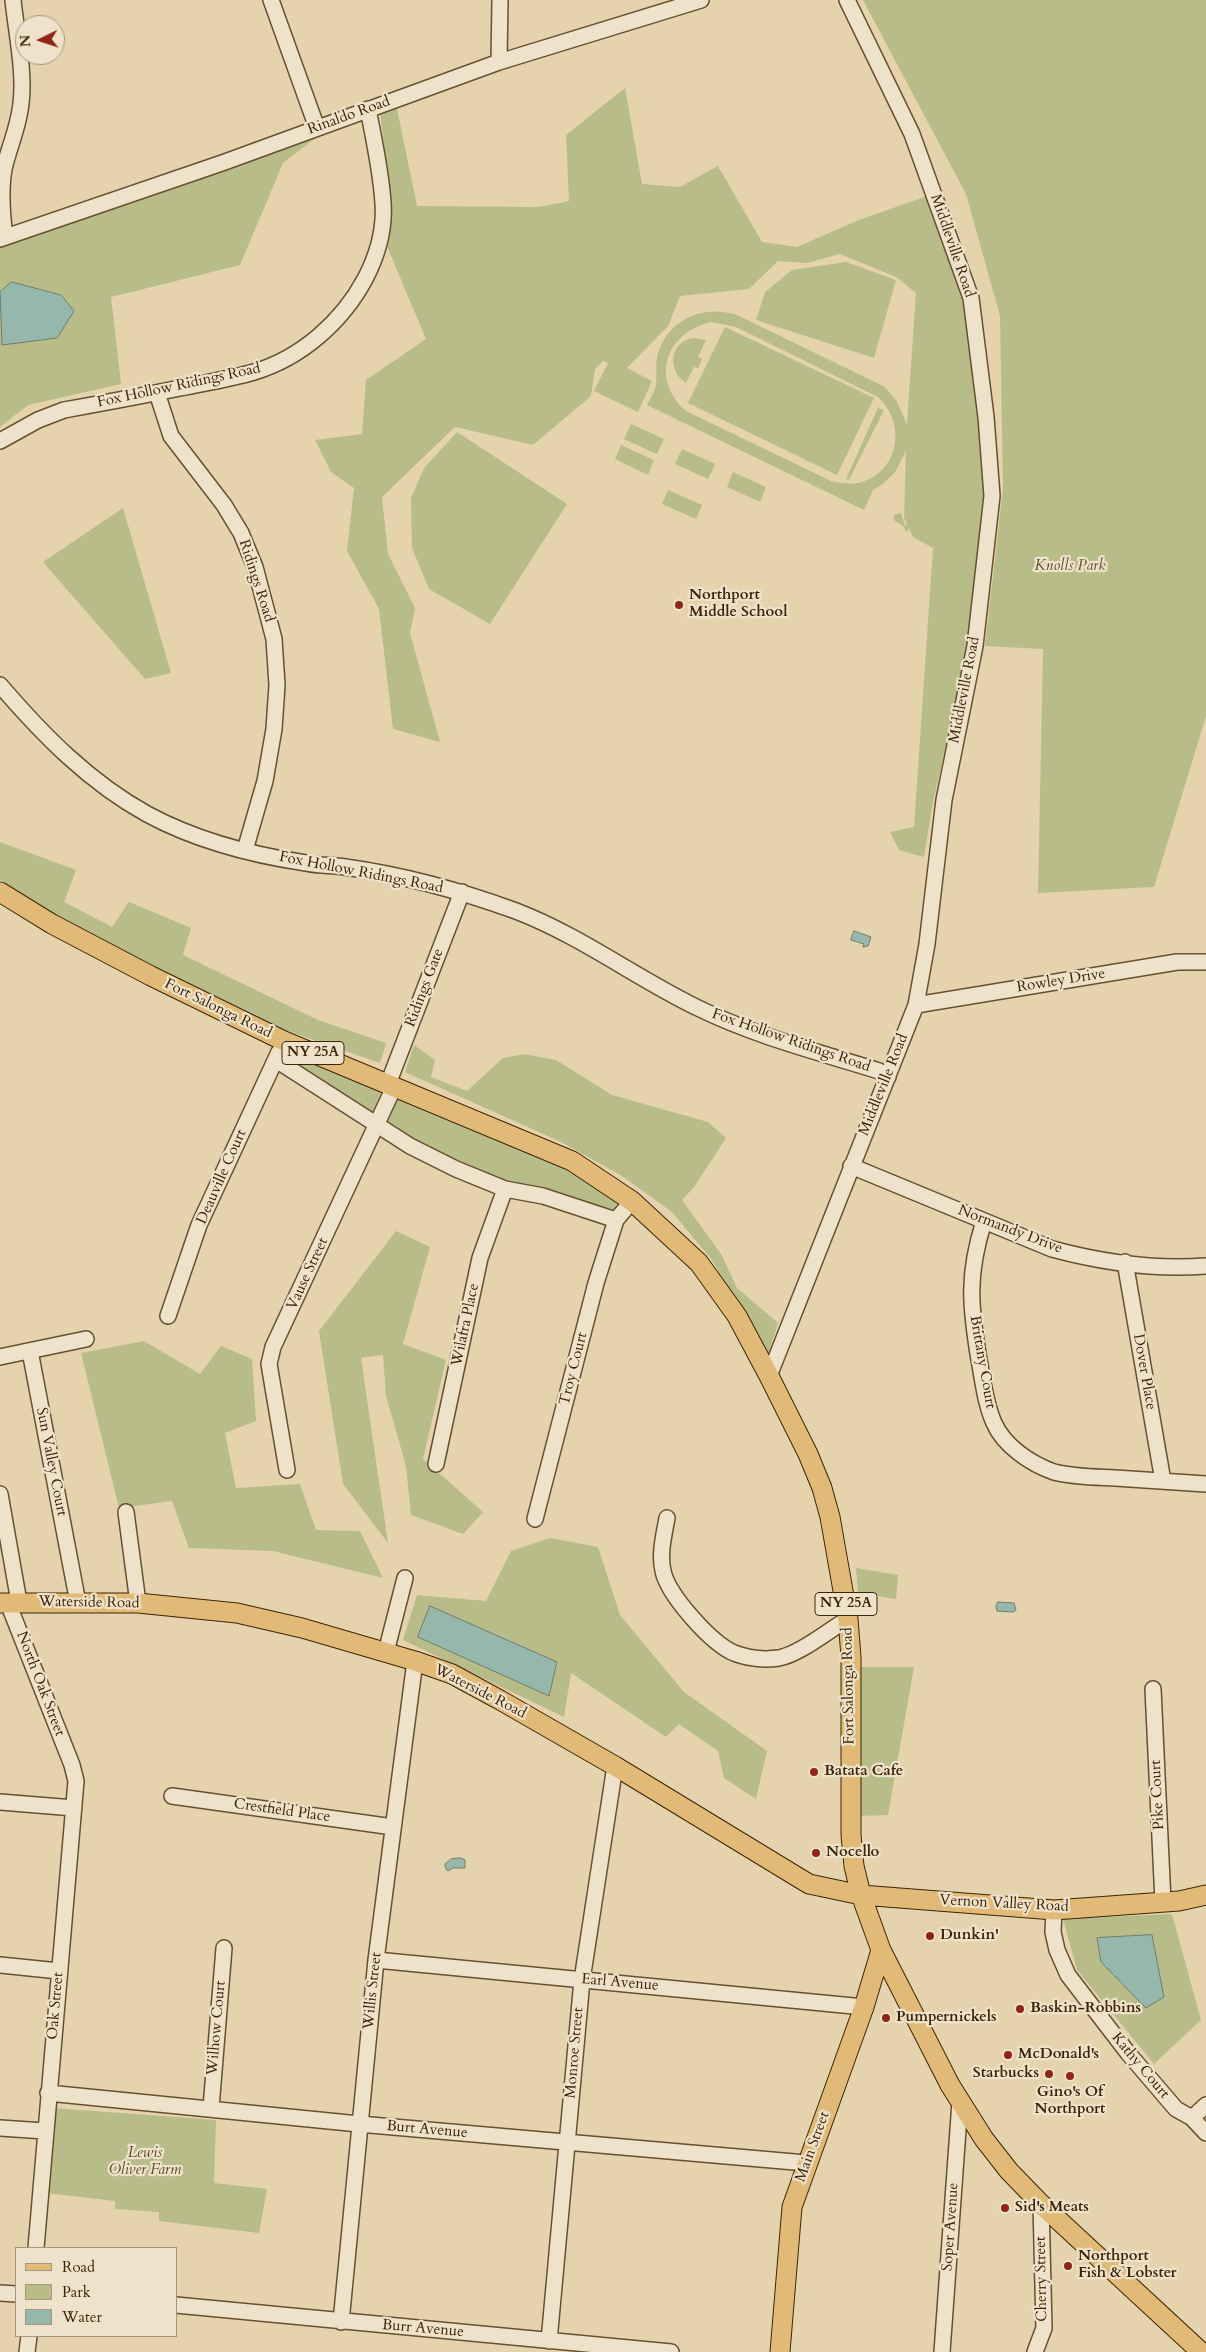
<!DOCTYPE html>
<html>
<head>
<meta charset="utf-8">
<style>
	body { margin:0 }
	#map { position:relative; width:1206px; height:2352px; overflow:hidden; background:#e5d3ae; font-family:Cardo,serif }
	canvas { display:block }
	.legend { position:absolute; left:15px; top:2247px; width:162px; height:90px; box-sizing:border-box; background:#eee2ca; border:1px solid #a7967c; margin:0; padding:6px 9px; list-style:none; font-size:15px; color:#3d2406 }
	.legend li { display:flex; align-items:center; gap:10px; height:25px }
	.legend b { width:25px; border:1px solid #a7967c }
	.north { position:absolute; left:15px; top:15px; width:50px; height:50px; box-sizing:border-box; background:#eee2ca; border:1px solid #a7967c; border-radius:50%; rotate:266deg; font-size:14px; font-weight:700; line-height:20px; text-align:center; color:#3d2406 }
	.north::after { content:''; display:block; margin:auto; width:18px; height:22px; background:#8f2418; clip-path:polygon(50% 0,100% 100%,50% 72%,0 100%) }
</style>
</head>
<body>
<div id="map">
<canvas width="1206" height="2352"></canvas>
<ul class="legend">
<li><b style="height:6px;background:#e2ba77"></b>Road</li>
<li><b style="height:14px;background:#b7bc89"></b>Park</li>
<li><b style="height:14px;background:#96b7ac"></b>Water</li>
</ul>
<div class="north">N</div>
</div>
<script>
const ctx = document.querySelector('canvas').getContext('2d');
ctx.lineJoin = 'round';
function fill(path, color) { ctx.fillStyle = color; ctx.fill(path, 'evenodd'); }
function strokePath(path, color, width, dash) { ctx.strokeStyle = color; ctx.lineWidth = width; ctx.lineCap = dash ? 'butt' : 'round'; ctx.setLineDash(dash || []); ctx.stroke(path); }
function drawText(font, color, halo, rows, align = 'center') {
  ctx.font = font + ' Cardo,serif'; ctx.lineWidth = 4.5; ctx.setLineDash([]); ctx.textBaseline = 'middle'; ctx.strokeStyle = halo; ctx.fillStyle = color; for (const [text, x, y, turn = 0] of rows) {
    ctx.save(); ctx.translate(x, y); ctx.rotate((+turn || 0) * Math.PI / 180); ctx.textAlign = isNaN(turn) ? turn : align; if (halo) ctx.strokeText(text, 0, 0); ctx.fillText(text, 0, 0); ctx.restore();
  }
}
const green = new Path2D(`
	M863,0H1206V716L1154,887L1038,893L1043,649L985,646L1003,489L1000,316L966,194Z
	M625,88L642,184L680,187L718,166L762,242L797,247L859,220L927,196L966,303L985,492L968,647L933,802L924,857L899,850L890,832L914,827L933,548L913,537L909,529L906,532L904,527L894,520V515L901,513L905,526L907,524L904,518L906,451L895,472L883,484L873,490L864,510L647,405C650,399 656,390 656,384C657,373 655,364 658,353C669,319 704,304 737,315L885,387L896,400L907,424L916,293L896,277L840,254L807,263L778,261L749,289L680,296L668,326L627,368L652,381L638,412L594,391L608,363L603,361L595,369L591,396L533,445L455,427L382,497L388,554L415,608L410,633L440,742L393,729L379,609L347,551L354,488L331,472L315,440L362,434L366,380L426,339L386,244L390,203L380,111L396,104L417,206L539,207L569,201L566,135ZM711,322L736,327L878,397C906,423 900,470 862,482C851,485 841,483 831,481L686,411C650,379 665,333 711,322Z
	M323,132L283,163L240,265L111,297L121,384L28,405L0,427V247Z
	M846,262L896,280L874,358L756,320L765,292L792,270Z
	M725,327L874,398L837,475L688,403Z
	M694,338L706,340L698,357L702,359L698,368L694,367L686,383C667,371 669,341 694,338Z
	M878,408L884,410L849,480L846,479Z
	M631,424L664,439L657,454L624,439Z
	M457,432L567,504L490,624L429,589L412,548L411,498L424,468Z
	M621,445L654,460L648,475L615,459Z
	M682,449L715,464L708,479L675,464Z
	M733,472L766,487L760,502L727,487Z
	M668,490L702,505L696,519L662,504Z
	M123,508L171,673L145,679L43,562Z
	M0,842L76,870L64,902L112,927L129,902L191,928L183,955L318,1020L386,1043L380,1063L282,1029L156,968L54,916L0,880Z
	M414,1045L435,1060L431,1077L467,1091L503,1058L525,1054L556,1060L612,1095L708,1122L726,1138L694,1187L682,1200L721,1254L737,1288L778,1323L767,1358L712,1260L672,1212L622,1176L561,1142L405,1072Z
	M290,1053L381,1092L373,1112L288,1058Z
	M398,1100L565,1169L617,1202L615,1210L504,1180L444,1159L387,1121Z
	M396,1231L430,1247L403,1344L446,1360L423,1459L483,1512L463,1534L411,1515L406,1466L386,1396L383,1355L361,1358L388,1543L343,1484L319,1331Z
	M144,1341L200,1374L221,1346L252,1359L256,1421L225,1433L236,1488L300,1484L316,1530L360,1531L383,1578L273,1551L189,1548L172,1501L119,1508L81,1353Z
	M550,1538L598,1547L620,1615L684,1692L767,1751L756,1799L724,1778L718,1751L679,1724L666,1737L571,1673L564,1717L403,1640L417,1595L486,1601L511,1551Z
	M856,1568L898,1575L896,1599L858,1593Z
	M861,1667H914L888,1815L858,1816Z
	M1172,1914L1201,2020L1154,2064L1077,1970L1063,1919Z
	M53,2108L216,2120L214,2183L267,2189L259,2233L159,2221V2212L115,2209V2201L46,2193Z`);
const water = new Path2D(`
	M12,282L61,295L74,311L57,338L2,345L0,292Z
	M854,931L871,937L868,946L863,947L864,944L851,940Z
	M998,1602L1014,1603L1016,1610L1014,1612L997,1611L996,1607Z
	M430,1606L557,1662L549,1696L418,1637Z
	M461,1858L465,1860V1868H453L448,1871L446,1869L445,1864L451,1859Z
	M1152,1935L1164,1997L1146,2008L1101,1962L1097,1938Z`);
const minor = new Path2D(`
	M271,0L317,128
	M499,62L500,0
	M5,237C2,214 0,192 4,169C9,147 19,126 21,103C25,73 16,30 13,0
	M0,239L222,163L499,62L701,0
	M157,393L171,436L224,505L241,533L255,567L274,639L277,685L274,729L265,781L245,850
	M0,441L38,420L64,410C103,403 141,396 180,388C204,383 230,379 254,372C301,358 342,322 365,279C377,256 385,230 383,203C381,171 374,140 368,109
	M0,685C43,735 89,782 147,814C195,840 252,855 306,863C319,866 332,865 345,867C403,875 461,891 516,911C581,936 636,978 698,1008C755,1036 818,1052 879,1071L888,1077
	M916,1005L1177,962H1206
	M276,1060L410,1146L456,1169L505,1189L543,1196L616,1220L632,1201
	M388,1084L462,892
	M851,1166L1052,1249C1101,1262 1156,1270 1206,1266
	M984,1221C967,1275 970,1305 979,1360C983,1380 985,1403 994,1423C1004,1446 1031,1464 1054,1472C1073,1477 1095,1477 1115,1478C1145,1480 1176,1482 1206,1484
	M1125,1262L1163,1481
	M168,1316L199,1225L279,1052
	M30,1351L78,1603
	M0,1357L86,1339
	M769,1376L916,1005L927,944L944,800L975,646L992,496L986,417L971,298L912,134L847,0
	M436,1464L480,1258L505,1189
	M287,1470L269,1364L273,1347L394,1087
	M0,1494L19,1602
	M126,1512L138,1603
	M667,1518C664,1535 659,1554 663,1571C668,1595 711,1643 734,1653C747,1658 764,1660 779,1658C800,1654 829,1630 848,1619
	M535,1519L596,1283L616,1220
	M8,1603L72,1765L76,1781L36,2248
	M386,1652L405,1578
	M1153,1689L1163,1902
	M172,1796L393,1827
	M0,1802L74,1808
	M1054,1910L1053,1932L1057,1950L1068,1975L1128,2053L1176,2109L1192,2118L1206,2133
	M376,1960L864,2007
	M0,1965L59,1971
	M48,2093L359,2124L806,2163
	M211,2108L224,1948
	M1192,2118L1206,2105
	M0,2128L45,2131
	M0,2293L16,2294
	M176,2305L671,2352
	M341,2322L376,1960L415,1661
	M549,2341L582,1980L615,1766
	M27,2352L29,2336
	M942,2352L960,2102
	M1035,2352L1044,2328L1041,2204`);
const major = new Path2D(`
	M0,892L52,924L151,976L284,1041L572,1161L632,1201L699,1263L737,1316L769,1376L808,1454L822,1488L830,1517L848,1619L851,1657V1835L854,1866L861,1895L881,1950L950,2085L984,2139L1009,2171L1041,2204L1201,2352
	M0,1603H138L237,1613L302,1628L415,1661L452,1674L500,1700L615,1766L809,1884L861,1895L1054,1910L1179,1901L1206,1895
	M780,2352L792,2207L864,2007L881,1950`);
const markers = [
	[679,605,5,"#8f2418"],
	[814,1772,5,"#8f2418"],
	[816,1853,5,"#8f2418"],
	[930,1936,5,"#8f2418"],
	[1020,2009,5,"#8f2418"],
	[886,2018,5,"#8f2418"],
	[1008,2055,5,"#8f2418"],
	[1049,2074,5,"#8f2418"],
	[1070,2076,5,"#8f2418"],
	[1005,2208,5,"#8f2418"],
	[1068,2266,5,"#8f2418"]
];
const shields = [
	[313,1053,62],
	[846,1604,62]
];
const shieldNames = [
	["NY 25A",313,1053],
	["NY 25A",846,1604]
];
const streetNames = [
	["Rinaldo Road",349,116,-20],
	["Middleville Road",952,246,71],
	["Fox Hollow Ridings Road",179,386,-12],
	["Ridings Road",256,581,72],
	["Middleville Road",965,690,-79],
	["Fox Hollow Ridings Road",361,873,11],
	["Rowley Drive",1061,981,-9],
	["Ridings Gate",425,988,-69],
	["Fort Salonga Road",218,1009,26],
	["Fox Hollow Ridings Road",791,1041,19],
	["Middleville Road",884,1085,-68],
	["Deauville Court",222,1177,-66],
	["Normandy Drive",1010,1230,21],
	["Vause Street",308,1274,-65],
	["Wilafra Place",466,1325,-78],
	["Brittany Court",982,1362,80],
	["Troy Court",574,1369,-76],
	["Dover Place",1144,1372,80],
	["Sun Valley Court",51,1462,79],
	["Waterside Road",89,1603,1],
	["North Oak Street",40,1684,69],
	["Fort Salonga Road",849,1686,-91],
	["Waterside Road",480,1692,27],
	["Pike Court",1158,1795,-93],
	["Crestfield Place",282,1811,8],
	["Vernon Valley Road",1004,1904,3],
	["Earl Avenue",620,1983,5],
	["Willis Street",373,1991,-84],
	["Oak Street",56,2006,-85],
	["Wilhow Court",217,2028,-85],
	["Monroe Street",575,2053,-85],
	["Kathy Court",1140,2066,50],
	["Burt Avenue",427,2130,5],
	["Main Street",813,2147,-70],
	["Soper Avenue",951,2227,-86],
	["Cherry Street",1042,2279,-91],
	["Burr Avenue",423,2329,5]
];
const parkNames = [
	["Knolls Park",1070,567],
	["Lewis",145,2154],
	["Oliver Farm",145,2171]
];
const poiNames = [
	["Northport",689,596],
	["Middle School",689,613],
	["Batata Cafe",824,1772],
	["Nocello",826,1853],
	["Dunkin'",940,1936],
	["Baskin-Robbins",1030,2009],
	["Pumpernickels",896,2018],
	["McDonald's",1018,2055],
	["Starbucks",1039,2074,"right"],
	["Gino's Of",1070,2093,"center"],
	["Northport",1070,2110,"center"],
	["Sid's Meats",1015,2208],
	["Northport",1078,2257],
	["Fish & Lobster",1078,2274]
];
fill(green, '#b7bc89');
fill(water, '#96b7ac');
strokePath(water, '#727c6a', 1);
strokePath(minor, '#675030', 18);
strokePath(major, '#3d2406', 21);
strokePath(minor, '#eee2ca', 15);
strokePath(major, '#e2ba77', 19);
for (const [x, y, r, color] of markers) { const dot = new Path2D(); dot.arc(x, y, r, 0, 2 * Math.PI); ctx.fillStyle = color; ctx.fill(dot); strokePath(dot, '#eee2ca', 2); }
for (const [x, y, w] of shields) { const box = new Path2D(); box.roundRect(x - w / 2, y - 11.5, w, 23, 4); ctx.fillStyle = '#eee2ca'; ctx.fill(box); strokePath(box, '#3d2406', 1); }
drawText('bold 14px', '#3d2406', null, shieldNames);
drawText('15px', '#3d2406', '#eee2ca', streetNames);
drawText('italic 15px', '#5c4a27', '#eee2ca', parkNames);
drawText('bold 15px', '#3d2406', '#eee2ca', poiNames, 'left');
</script>
</body>
</html>
